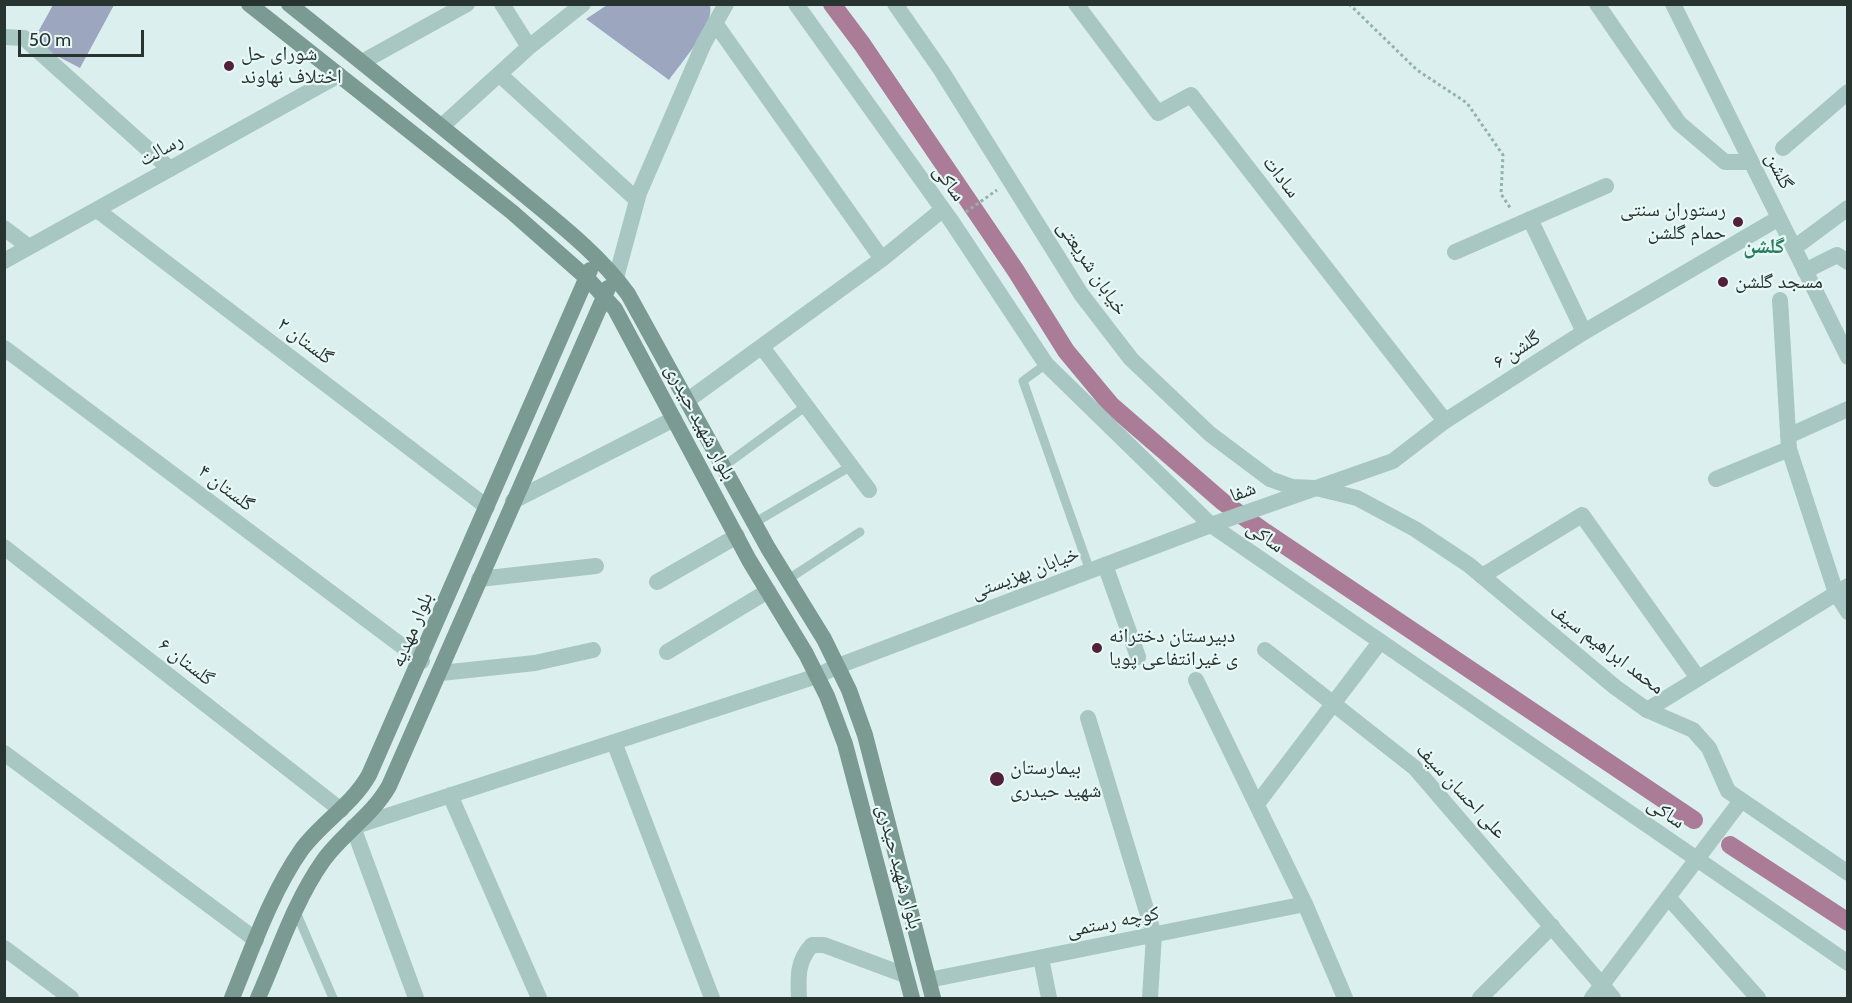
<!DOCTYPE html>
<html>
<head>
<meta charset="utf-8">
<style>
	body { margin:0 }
	#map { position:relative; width:1852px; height:1003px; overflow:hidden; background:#dbf0ee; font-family:Cabin,sans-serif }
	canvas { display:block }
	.frame { position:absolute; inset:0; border:6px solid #283430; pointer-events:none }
	.scale { position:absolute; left:18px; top:30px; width:126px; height:27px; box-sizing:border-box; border:3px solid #283430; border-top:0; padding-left:8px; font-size:18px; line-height:21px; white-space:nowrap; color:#283430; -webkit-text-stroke:4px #e7f8f6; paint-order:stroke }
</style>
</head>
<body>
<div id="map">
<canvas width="1852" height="1003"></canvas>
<div class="frame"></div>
<div class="scale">50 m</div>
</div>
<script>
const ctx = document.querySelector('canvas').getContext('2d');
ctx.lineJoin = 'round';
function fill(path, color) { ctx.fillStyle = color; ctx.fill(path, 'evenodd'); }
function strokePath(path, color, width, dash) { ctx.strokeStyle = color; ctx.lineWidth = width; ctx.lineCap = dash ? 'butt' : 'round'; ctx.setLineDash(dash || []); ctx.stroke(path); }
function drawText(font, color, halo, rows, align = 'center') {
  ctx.font = font + ' Cabin,"Noto Naskh Arabic",sans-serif'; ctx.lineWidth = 4.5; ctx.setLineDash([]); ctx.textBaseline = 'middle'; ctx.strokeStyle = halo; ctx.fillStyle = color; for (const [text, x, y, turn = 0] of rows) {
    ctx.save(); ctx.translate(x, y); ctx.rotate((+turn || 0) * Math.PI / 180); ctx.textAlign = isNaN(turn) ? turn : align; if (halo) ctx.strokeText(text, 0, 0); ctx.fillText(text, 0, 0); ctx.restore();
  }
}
const green = new Path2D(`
	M53,5H114L80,68L32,43Z
	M607,5H710C715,25 681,63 669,80L586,19Z`);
const canal = new Path2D(`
	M832,4L862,44L1016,271L1066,351L1111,405L1223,502L1265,532L1694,820
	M1730,845L1848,922`);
const path = new Path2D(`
	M1349,4L1417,70L1467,103L1503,155L1501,194L1511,209
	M966,212L997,190`);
const service = new Path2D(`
	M1046,364L1023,381L1090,571
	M724,466L806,406
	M754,523L851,466
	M787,580L860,532
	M296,912L333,998`);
const minor = new Path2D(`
	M502,4L529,47
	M1076,4L1158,113L1191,95L1445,421
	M1597,4L1679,123L1725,162H1751
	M715,23L882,259
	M4,37L24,38L170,169
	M499,74L637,200
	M442,126L529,47L583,4
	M1783,148L1848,92
	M97,210L487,507
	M1530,219L1584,332
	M4,228L29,247
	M1794,248L1848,208
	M1455,252L1606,186
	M1805,271L1837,255L1848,262
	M616,278L639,193L704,43L726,4
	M1780,300L1789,449L1836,593L1848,612
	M762,347L869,490
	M4,348L422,661
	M688,400L882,259L942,210
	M1788,436L1848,409
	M1716,479L1789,449
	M513,501L674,419
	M4,547L341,810
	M1105,565L1138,657
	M1482,576L1582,515L1698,678
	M479,579L596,566
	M657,582L737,536
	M1265,650L1415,768L1613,998
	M667,652L768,591
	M441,673L535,663L593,650
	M1196,680L1305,904L1345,998
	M1647,710L1848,586
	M1088,718L1154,935L1150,998
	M614,742L712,998
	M4,753L256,940
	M450,795L539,998
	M1257,804L1380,642
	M1668,897L1758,998
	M4,948L71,998
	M1041,958L1049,998
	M929,980L1305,904
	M416,998L353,827L817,676
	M799,998C798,977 797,961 812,945H824L905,975
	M1480,998L1552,926
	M1592,998L1740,802`);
const tertiary = new Path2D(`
	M796,4L952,222L1046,364L1211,525L1848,963
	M895,4L941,70L1081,294L1131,359L1210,434L1270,479L1292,487L1316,488L1357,498L1415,529L1469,565L1615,687L1647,710L1693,730L1709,748L1728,791L1848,873
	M1673,4L1848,357
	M362,62L467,4
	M4,261L339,75
	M817,676L838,666L1211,525L1393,461L1445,421L1584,332L1779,218`);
const secondary = new Path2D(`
	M249,4L512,212L588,279L615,309L749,560L806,654L827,696L845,744L912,998
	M289,4C363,63 436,122 509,182C550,217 596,250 628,294L768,548L824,639L849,690L865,735L933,998
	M232,998C252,949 271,893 302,849C322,822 352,805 369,775L590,270
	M258,998C278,953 294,902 323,861C342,834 372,816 389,786L608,288`);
const markers = [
	[229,66,6,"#53203c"],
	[1738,222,6,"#53203c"],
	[1723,282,6,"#53203c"],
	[1097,648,6,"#53203c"],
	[997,779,8,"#53203c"]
];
const poiNames = [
	["شورای حل",241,54],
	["اختلاف نهاوند",241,77],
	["رستوران سنتی",1726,210,"right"],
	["حمام گلشن",1726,233,"right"],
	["مسجد گلشن",1735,282],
	["دبیرستان دخترانه",1109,636],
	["ی غیرانتفاعی پویا",1109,659],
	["بیمارستان",1010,768],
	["شهید حیدری",1010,791]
];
const streetNames = [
	["رسالت",161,150,-29],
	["گلشن",1779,171,64],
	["سادات",1281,177,52],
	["ساکی",949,183,54],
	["خیابان شریعتی",1092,268,56],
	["گلستان ۲",305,341,37],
	["گلشن ۶",1517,350,-33],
	["بلوار شهید حیدری",700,422,62],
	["گلستان ۴",226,488,37],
	["شفا",1243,492,-20],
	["ساکی",1265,537,35],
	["خیابان بهزیستی",1025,573,-21],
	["بلوار مهدیه",412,630,-67],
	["محمد ابراهیم سیف",1607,649,37],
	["گلستان ۶",186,662,38],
	["علی احسان سیف",1461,791,47],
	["ساکی",1666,813,34],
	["بلوار شهید حیدری",899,867,75],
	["کوچه رستمی",1113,922,-11]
];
const neighbourhoodNames = [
	["گلشن",1764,247]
];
fill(green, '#9ca6be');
strokePath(canal, '#ab7c97', 18);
strokePath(path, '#92b3ac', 3, [3, 3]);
strokePath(service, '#a8c7c2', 9);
strokePath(minor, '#a8c7c2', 16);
strokePath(tertiary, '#a8c7c2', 16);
strokePath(secondary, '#7a9a92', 16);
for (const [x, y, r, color] of markers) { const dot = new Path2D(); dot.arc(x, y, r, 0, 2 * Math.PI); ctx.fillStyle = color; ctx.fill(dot); strokePath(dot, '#e7f8f6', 2); }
drawText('20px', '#283430', '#e7f8f6', poiNames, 'left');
drawText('20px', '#283430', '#e7f8f6', streetNames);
drawText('bold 21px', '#267d5c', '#e7f8f6', neighbourhoodNames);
</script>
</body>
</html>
